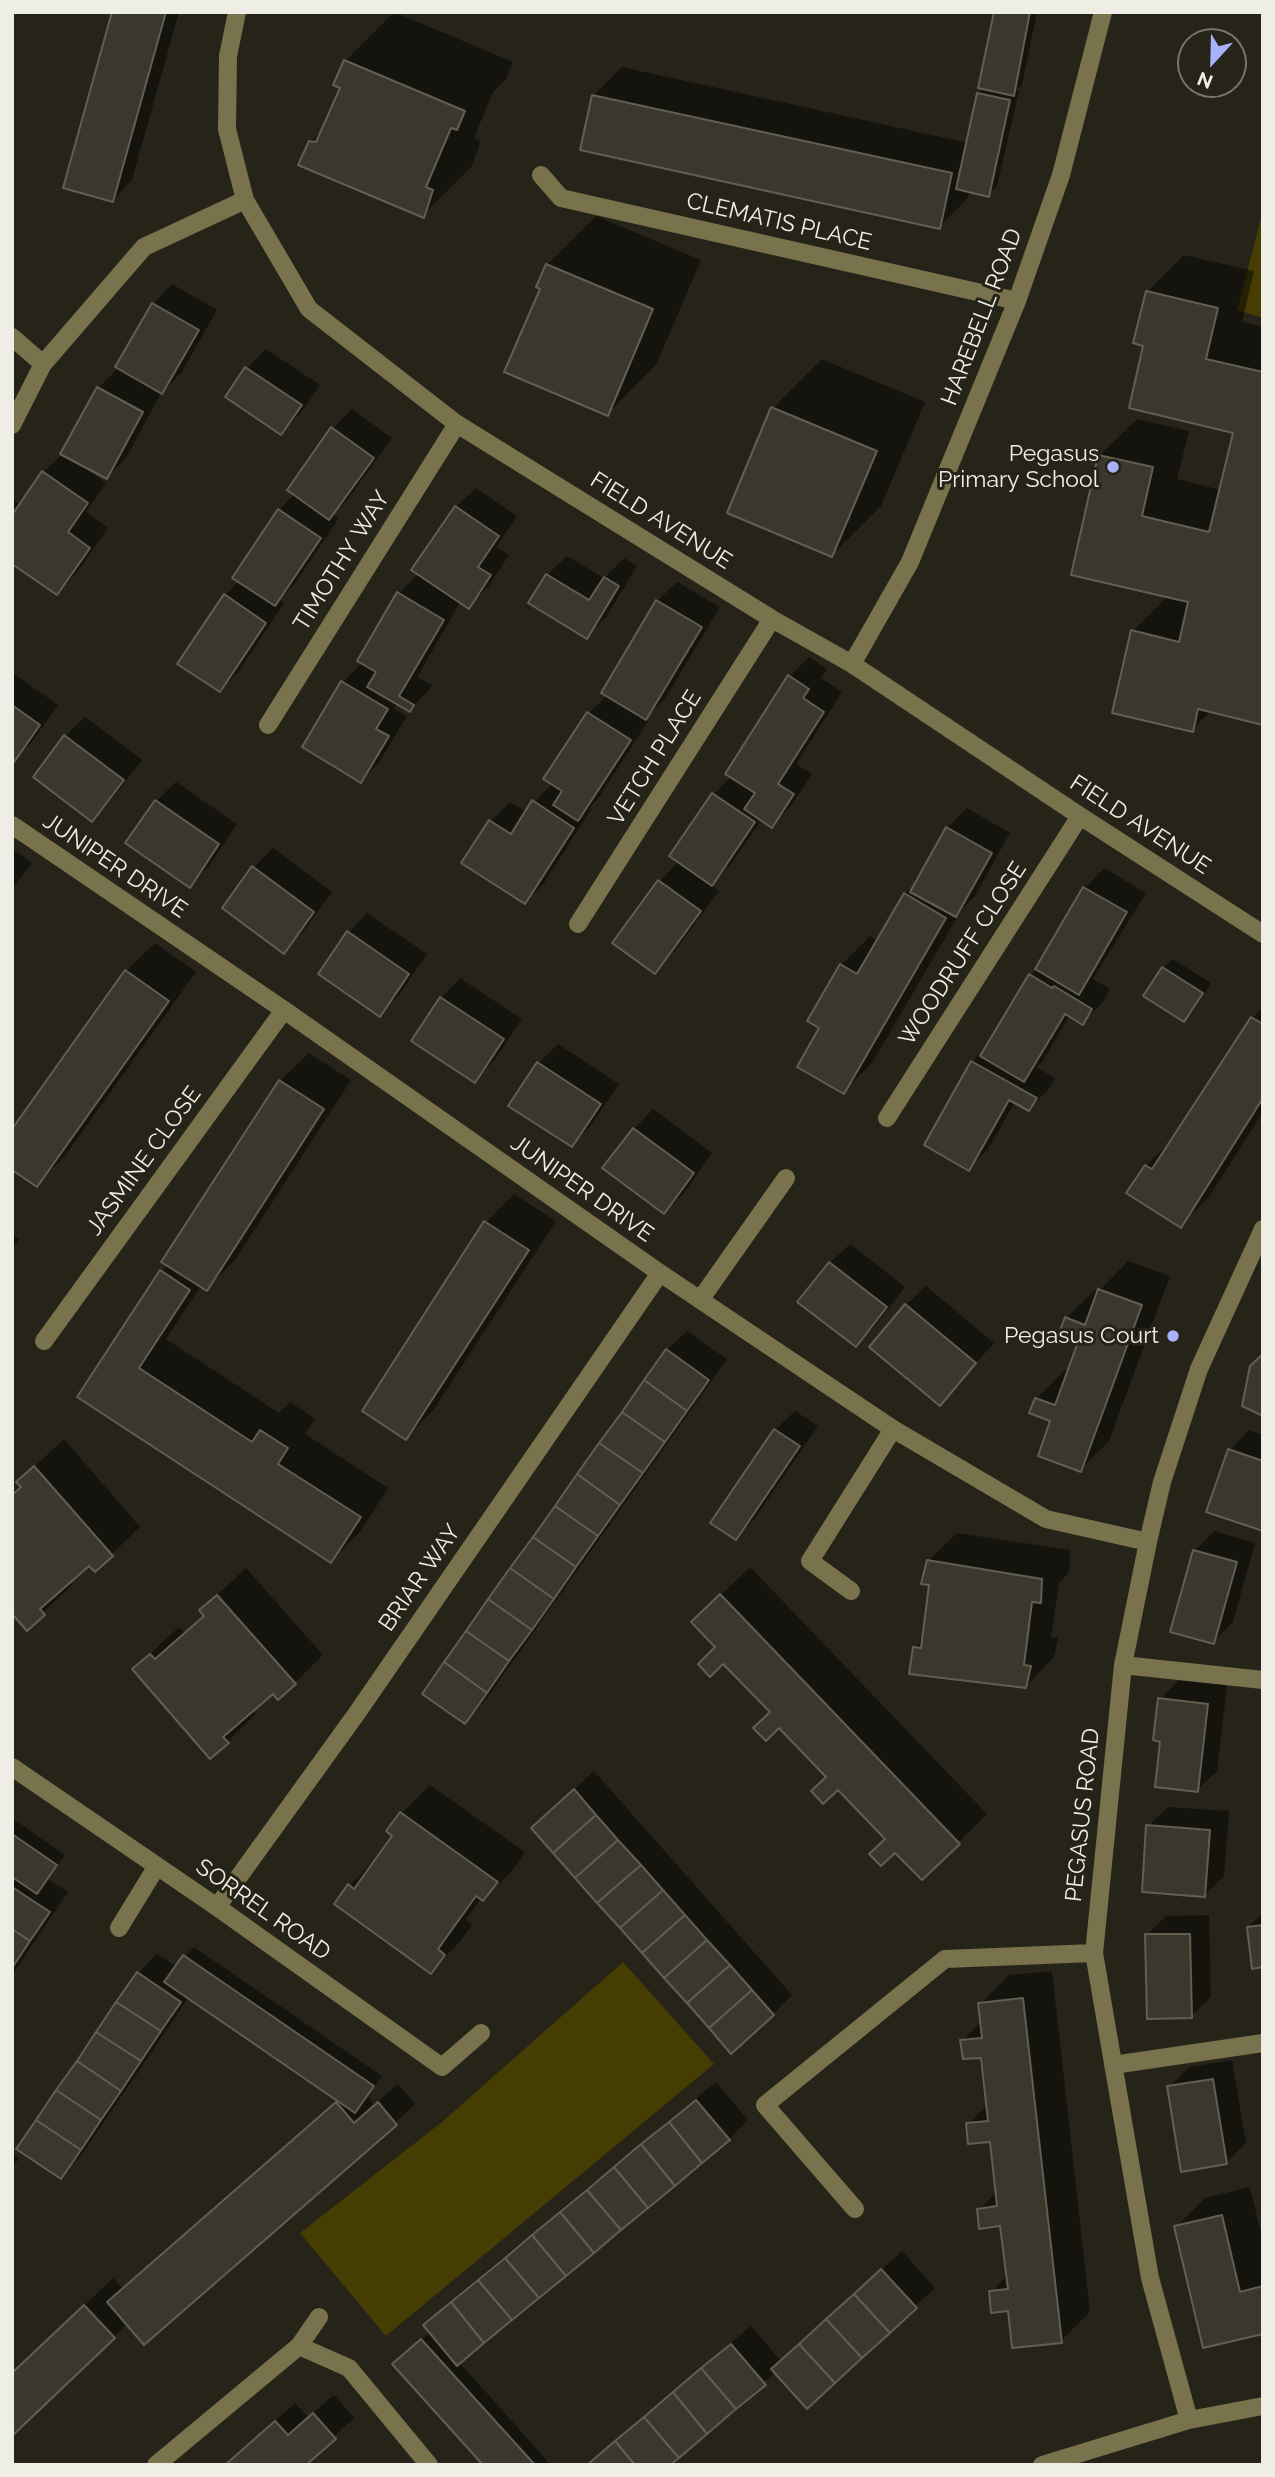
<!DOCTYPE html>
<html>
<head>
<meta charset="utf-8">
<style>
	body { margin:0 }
	#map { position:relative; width:1275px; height:2477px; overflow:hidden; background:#262419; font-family:Raleway,sans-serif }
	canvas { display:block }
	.frame { position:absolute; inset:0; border:14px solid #efeee6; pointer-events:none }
	.north { position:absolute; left:1177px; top:28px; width:70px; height:70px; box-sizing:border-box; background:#262419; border:2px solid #76756b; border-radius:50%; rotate:202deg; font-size:19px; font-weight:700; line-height:28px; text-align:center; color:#efeee6 }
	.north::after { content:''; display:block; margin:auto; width:24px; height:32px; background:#a9b0fc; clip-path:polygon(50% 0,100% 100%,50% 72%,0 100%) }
</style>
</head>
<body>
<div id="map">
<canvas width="1275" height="2477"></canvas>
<div class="frame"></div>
<div class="north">N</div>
</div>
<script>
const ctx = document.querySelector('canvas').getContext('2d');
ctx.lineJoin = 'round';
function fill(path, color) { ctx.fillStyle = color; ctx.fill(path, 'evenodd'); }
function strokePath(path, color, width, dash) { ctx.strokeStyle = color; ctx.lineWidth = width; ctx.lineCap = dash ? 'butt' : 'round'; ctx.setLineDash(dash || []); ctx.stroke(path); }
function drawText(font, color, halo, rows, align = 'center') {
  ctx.font = font + ' Raleway,sans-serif'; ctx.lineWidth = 6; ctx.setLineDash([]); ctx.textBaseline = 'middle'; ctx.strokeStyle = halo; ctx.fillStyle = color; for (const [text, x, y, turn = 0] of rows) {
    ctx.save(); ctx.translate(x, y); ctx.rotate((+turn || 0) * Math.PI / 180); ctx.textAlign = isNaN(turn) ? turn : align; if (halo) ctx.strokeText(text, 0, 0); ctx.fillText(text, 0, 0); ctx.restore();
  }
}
const green = new Path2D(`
	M1263,211V318L1237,310Z
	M623,1962L714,2064L386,2336L300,2233L442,2122Z`);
const shadow = new Path2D(`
	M114,12H179L132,180L113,200Z
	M394,12L513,62L506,79L493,92L474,138L481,141L472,166L423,215L310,142L325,127L343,87L345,61Z
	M995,12H1037L1022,85L1017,90L1019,91L997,186L988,195L970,191L968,198L939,227L593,96L622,67L968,143L979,94L984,88Z
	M596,216L701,260L656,365L607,414L542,288L547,265Z
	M1184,255L1254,271L1242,322L1263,327V723L1211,711L1192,730L1133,631L1168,596L1100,455L1137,419L1189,431L1177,479L1221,490L1235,431L1145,345L1147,292Z
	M172,284L217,310L181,373L161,393L126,458L107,477L87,466L86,468L106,483L86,512L108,528L76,574L57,593L12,562V499L21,505L44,472L63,453L98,388L119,367L153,304Z
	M266,349L320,385L301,413L281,433L228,397L247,368Z
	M822,359L925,402L881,506L832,555L729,512L773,408Z
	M352,409L392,438L348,499L333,514L339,518L294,585L279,599L284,603L239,671L220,690L225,595L239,581L279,510L295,494L332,429Z
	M476,488L517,516L496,547L509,555L488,587L468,606L461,601L417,677L432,685L429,690L409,710L398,703L394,709L407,716L380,761L361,781L343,682L363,662L399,593L419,573L456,507Z
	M567,556L604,578L624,558L637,566L606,617L586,637L547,575Z
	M677,582L720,607L665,699L646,718L649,720L597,800L590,807L592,808L544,883L525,902L491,821L510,802L527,812L534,802L553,783L546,778L589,713L607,695L657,601Z
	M809,657L827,669L821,678L842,692L796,764L812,774L791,806L772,825L762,819L731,864L711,884L719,891L674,952L655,972L615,943L660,881L679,861L714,794L732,776L790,676Z
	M12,672L58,705L31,743L12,762Z
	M85,717L142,760L111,800L92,820L65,736Z
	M176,782L237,824L209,866L189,885L156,801Z
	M967,808L1010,833L975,896L962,909L872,1063L843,1092L822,1027L841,965L870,936L878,941L905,894L917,883L947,828Z
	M273,848L332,892L303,932L283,951L224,907L254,867Z
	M12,849L32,863L12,890Z
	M1104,868L1146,893L1093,979L1110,989L1102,1003L1083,1023L1070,1015L1043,1061L1036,1067L1055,1078L1048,1090L1029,1109L1015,1102L988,1149L969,1168L972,1062L988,1046L1031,975L1037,969L1085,888Z
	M367,913L427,954L399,995L380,1014L348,933Z
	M155,943L196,972L65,1156L36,1185L126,971Z
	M1173,959L1211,983L1193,1011L1184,1020L1163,968Z
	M460,978L522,1019L494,1061L475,1080L413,1040L441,998Z
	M1263,1007V1112L1209,1197L1180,1226L1146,1166L1175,1137L1252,1018Z
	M558,1044L619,1084L591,1125L572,1145L539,1063Z
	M309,1053L351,1080L235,1260L206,1289L201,1286L166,1339L279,1413L290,1402L315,1419L305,1434L388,1488L360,1532L331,1561L80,1397L162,1271L168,1265L280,1081Z
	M653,1109L712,1153L684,1193L664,1212L605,1168L634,1129Z
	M514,1194L556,1221L434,1409L406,1438L486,1222Z
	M12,1234L20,1239L12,1249Z
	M850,1244L905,1287L875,1326L856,1345L830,1263Z
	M1128,1261L1170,1276L1109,1441L1080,1470L1053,1420L1036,1399L1065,1370L1069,1372L1080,1341L1066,1318L1095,1290L1099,1291Z
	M926,1286L994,1343L940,1404L906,1305Z
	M687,1331L727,1359L484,1702L465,1722L667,1350Z
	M795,1411L818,1426L755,1518L736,1538L775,1430Z
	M1249,1430L1263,1435V1529L1208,1510L1230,1450Z
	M64,1439L140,1527L111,1555L89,1563L69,1581L72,1585L27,1628L12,1611V1493L21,1485L18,1482Z
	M1214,1531L1255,1543L1233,1622L1213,1642L1195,1551Z
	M957,1533L1070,1550L1069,1572L1059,1583L1051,1637L1058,1638L1054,1657L1026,1686L915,1648L924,1638L931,1584L928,1561Z
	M750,1567L987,1814L922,1878L828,1776L693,1622Z
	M246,1568L323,1655L295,1683L273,1691L252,1710L256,1714L227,1742L134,1669L179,1627L184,1632L205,1614L201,1610Z
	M1179,1680L1227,1685L1217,1771L1197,1790L1162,1740L1160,1699Z
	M594,1771L792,1995L773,2014L553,1809Z
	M430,1785L525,1852L512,1871L483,1899L481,1898L466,1920L472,1925L459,1943L431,1971L349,1886L378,1857L395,1835L389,1831L402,1813Z
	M1168,1807L1229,1811L1224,1876L1205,1895L1148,1826Z
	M12,1818L65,1855L48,1879L68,1892L12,1975Z
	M1263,1913V1966L1248,1927Z
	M1209,1915L1211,1997L1191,2016L1147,1935L1166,1916Z
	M194,1947L382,2076L368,2097L374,2105L398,2084L415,2104L395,2123L128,2323L12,2434V2374L113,2278L123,2288L338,2100L189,1997L80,2157L60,2177L138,1973L157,1954L177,1967Z
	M1052,1971L1090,2312L1061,2341L1010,2309L991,2292L1008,2275L1002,2224L979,2210L997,2191L991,2140L968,2124L988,2104L982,2056L962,2041L982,2021L980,2004L1009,1975Z
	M1232,2060L1246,2143L1226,2163L1169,2087L1189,2067Z
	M716,2082L748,2120L729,2139L459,2362L551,2465H486L404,2355L431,2331L425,2325L445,2305Z
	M12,2152L19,2159L12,2166Z
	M1250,2187L1263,2242V2332L1176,2227L1205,2198Z
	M902,2251L935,2288L807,2406L776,2372L668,2465H586L751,2326L782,2362Z
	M334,2395L354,2418L303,2465H227L295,2403L308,2417Z`);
const building = new Path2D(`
	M112,12H166L113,202L63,188Z
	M994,12H1030L1014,96L978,88Z
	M344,60L465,111L457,130L451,128L426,187L433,190L424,218L298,165L309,141L316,142L340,88L333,85Z
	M977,93L1010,100L989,197L956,189Z
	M592,95L952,173L940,229L580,150Z
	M546,264L653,309L608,416L504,372L540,289L536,287Z
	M1146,291L1218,308L1206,359L1263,372V725L1198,709L1193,732L1112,713L1131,630L1179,642L1188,602L1071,575L1098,455L1153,467L1142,516L1209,532L1233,433L1129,408L1143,346L1133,343Z
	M152,303L199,330L162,394L115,367Z
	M245,367L302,405L281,435L225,397Z
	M97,387L143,412L107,479L60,454Z
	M771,407L877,451L832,557L727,513Z
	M331,427L374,458L329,520L287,490Z
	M42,471L88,503L68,532L90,548L57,595L12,564V515Z
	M455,506L499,536L478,567L491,575L469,609L411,570Z
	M278,509L321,538L275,606L232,578Z
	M546,574L589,600L604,577L619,586L587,639L528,603Z
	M397,592L444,620L399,696L414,705L410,712L367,687L376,672L357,661Z
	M224,594L266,623L220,692L177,664Z
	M656,600L702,627L646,720L601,693Z
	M788,675L809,689L803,698L824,712L778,784L794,794L772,828L744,809L755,793L725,774Z
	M341,681L388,709L376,729L389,736L361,783L302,747Z
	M12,705L40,725L12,765Z
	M587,712L631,740L578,821L553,805L562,791L543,779Z
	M64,735L124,780L92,822L33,777Z
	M712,793L755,822L712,886L669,856Z
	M155,800L219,844L190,888L125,843Z
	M532,800L574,828L525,904L461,863L489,820L511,834Z
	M946,827L992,853L956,917L910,892Z
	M252,866L314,912L284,954L222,908Z
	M658,880L701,911L655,974L612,943Z
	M1083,887L1127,912L1079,995L1035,969Z
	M904,893L946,918L844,1094L797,1067L819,1028L807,1021L840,964L857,974Z
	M347,931L409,974L380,1017L318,974Z
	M1162,967L1203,993L1184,1022L1143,996Z
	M125,970L169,1001L37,1187L12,1170V1129Z
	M1029,974L1052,988L1054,986L1092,1009L1083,1025L1065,1014L1024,1082L980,1056Z
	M440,997L504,1039L475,1083L411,1041Z
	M1251,1017L1263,1024V1098L1181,1228L1126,1193L1145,1165L1152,1169Z
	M971,1061L1037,1098L1029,1111L1009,1100L969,1171L924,1145Z
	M537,1062L601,1104L572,1147L508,1106Z
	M279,1080L324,1109L207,1291L161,1262Z
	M633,1128L694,1173L664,1214L602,1168Z
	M484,1221L529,1250L406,1440L362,1411Z
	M829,1262L887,1307L856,1347L797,1302Z
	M160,1270L190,1290L139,1368L252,1442L260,1430L288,1448L278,1464L361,1517L331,1563L77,1397Z
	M1098,1289L1142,1305L1081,1472L1038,1456L1050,1421L1029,1413L1035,1398L1055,1405L1078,1342L1058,1335L1065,1317L1085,1325Z
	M905,1304L976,1363L940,1406L869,1347Z
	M666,1349L709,1380L687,1411L644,1380Z
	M1263,1354V1416L1242,1406L1250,1366Z
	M644,1380L687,1411L665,1442L622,1412Z
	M622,1412L665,1442L643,1473L599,1443Z
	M774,1429L800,1446L736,1540L710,1523Z
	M599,1443L643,1473L620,1505L577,1474Z
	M1228,1449L1263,1461V1531L1206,1512Z
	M34,1466L113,1556L95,1572L89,1566L40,1609L45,1615L27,1631L12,1614V1495L21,1487L16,1482Z
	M577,1474L620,1505L598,1536L555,1506Z
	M555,1506L598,1536L576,1567L533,1537Z
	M533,1537L576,1567L554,1599L510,1568Z
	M1193,1550L1237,1562L1214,1644L1170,1632Z
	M927,1560L1042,1579L1041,1603L1032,1602L1024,1665L1031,1666L1026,1688L909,1674L913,1647L921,1648L929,1585L921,1584Z
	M510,1568L554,1599L532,1630L488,1599Z
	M720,1594L960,1844L922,1880L895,1853L881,1866L869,1854L885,1839L838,1790L823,1804L811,1791L826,1777L779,1728L766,1741L753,1728L770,1712L723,1664L710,1677L698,1664L715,1647L691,1622Z
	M217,1595L296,1684L278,1700L273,1694L223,1737L229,1743L210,1759L132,1669L150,1654L155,1659L204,1616L199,1610Z
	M488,1599L532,1630L509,1661L466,1631Z
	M466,1631L509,1661L487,1693L444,1662Z
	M444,1662L487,1693L465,1724L422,1694Z
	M1158,1698L1208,1704L1198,1792L1155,1787L1160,1742L1153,1740Z
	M574,1789L596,1815L553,1853L531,1828Z
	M400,1812L498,1882L483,1901L476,1896L438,1949L445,1955L431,1974L334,1904L348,1884L354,1889L392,1836L386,1831Z
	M596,1815L618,1840L575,1878L553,1853Z
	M1146,1825L1210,1830L1205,1897L1142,1892Z
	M12,1834L57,1865L37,1894L12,1877Z
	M618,1840L641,1865L597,1903L575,1878Z
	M641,1865L663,1890L620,1928L597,1903Z
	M12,1887L50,1912L30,1941L12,1929Z
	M663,1890L685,1915L642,1953L620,1928Z
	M685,1915L707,1940L664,1978L642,1953Z
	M1263,1925V1967L1252,1969L1247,1927Z
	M12,1929L30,1941L12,1968Z
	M1145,1934H1190L1192,2018L1147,2019Z
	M707,1940L730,1965L687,2003L664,1978Z
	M183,1955L374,2086L355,2113L164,1982Z
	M730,1965L752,1990L709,2028L687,2003Z
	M137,1972L181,2002L161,2031L116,2002Z
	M752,1990L774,2015L731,2054L709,2028Z
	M1023,1998L1062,2343L1012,2348L1008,2311L991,2313L989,2291L1008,2289L1000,2226L979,2229L977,2209L997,2206L990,2142L968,2144L966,2123L988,2121L981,2058L963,2059L960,2040L982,2038L978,2003Z
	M116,2002L161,2031L141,2061L96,2032Z
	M96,2032L141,2061L121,2091L77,2061Z
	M77,2061L121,2091L101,2120L56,2090Z
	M1213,2079L1227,2164L1181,2172L1167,2086Z
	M56,2090L101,2120L81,2150L36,2120Z
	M696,2100L730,2140L702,2163L669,2122Z
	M336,2102L354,2123L378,2102L397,2125L144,2345L107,2302Z
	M36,2120L81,2150L61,2179L16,2149Z
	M669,2122L702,2163L675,2186L641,2144Z
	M641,2144L675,2186L648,2208L614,2167Z
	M614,2167L648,2208L621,2230L587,2190Z
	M587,2190L621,2230L594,2253L560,2212Z
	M560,2212L594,2253L566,2276L532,2235Z
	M1222,2215L1240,2292L1263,2286V2334L1203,2348L1174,2226Z
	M532,2235L566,2276L539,2298L505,2258Z
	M505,2258L539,2298L512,2320L478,2280Z
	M881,2269L917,2308L890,2333L854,2294Z
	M478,2280L512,2320L484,2343L451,2302Z
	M854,2294L890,2333L862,2358L826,2319Z
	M451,2302L484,2343L457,2366L423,2325Z
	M84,2305L115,2338L12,2436V2373Z
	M826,2319L862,2358L835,2383L799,2344Z
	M421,2339L535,2465H483L392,2364Z
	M731,2344L766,2385L736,2409L701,2368Z
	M799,2344L835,2383L807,2409L771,2369Z
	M701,2368L736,2409L707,2434L673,2392Z
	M673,2392L707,2434L679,2458L644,2417Z
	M313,2413L336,2439L306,2465H225L275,2421L288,2435Z
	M644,2417L679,2458L670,2465H635L615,2441Z
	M615,2441L635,2465H587Z`);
const minor = new Path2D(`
	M237,12L228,56L227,129L245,200L309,309L457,424L772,619L852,664L1080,816L1263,934
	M541,175L561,198L1017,301
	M12,337L43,364
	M12,425L43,364L144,247L245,200
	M852,664L910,562L1017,301L1061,175L1103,12
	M268,725L457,424
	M12,825L284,1010L660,1273L893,1429L1046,1519L1148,1542
	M578,924L772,619
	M887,1118L1080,816
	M700,1300L786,1178
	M44,1341L284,1010
	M851,1591L810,1561L893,1429
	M1123,1665L1263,1680
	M12,1767L217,1907L442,2067L481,2033
	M217,1907L357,1713L660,1273
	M119,1928L157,1866
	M1113,2065L1263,2043
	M855,2209L765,2105L945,1959L1094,1953
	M299,2346L319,2317
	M1189,2420L1150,2278L1094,1953L1123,1665L1148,1542L1162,1482L1199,1369L1263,1229
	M156,2465L299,2346L349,2368L429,2465
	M1042,2465L1189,2420L1263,2406`);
const markers = [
	[1113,467,7,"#a9b0fc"],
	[1173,1336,7,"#a9b0fc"]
];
const streetNames = [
	["CLEMATIS PLACE",779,222,13],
	["HAREBELL ROAD",982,317,-69],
	["FIELD AVENUE",661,521,32],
	["TIMOTHY WAY",342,561,-58],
	["VETCH PLACE",655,758,-58],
	["FIELD AVENUE",1140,825,33],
	["JUNIPER DRIVE",115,866,34],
	["WOODRUFF CLOSE",963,954,-57],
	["JASMINE CLOSE",144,1161,-54],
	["JUNIPER DRIVE",582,1189,35],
	["BRIAR WAY",420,1578,-55],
	["PEGASUS ROAD",1083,1815,-84],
	["SORREL ROAD",263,1910,35]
];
const poiNames = [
	["Pegasus",1099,454],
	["Primary School",1099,480],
	["Pegasus Court",1159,1336]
];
fill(green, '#463d02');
fill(shadow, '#0007');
fill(building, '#3a382c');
strokePath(building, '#615f52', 2);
strokePath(minor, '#78724d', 18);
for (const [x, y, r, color] of markers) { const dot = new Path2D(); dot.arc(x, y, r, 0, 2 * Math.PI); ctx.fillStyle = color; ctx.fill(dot); strokePath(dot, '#262419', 2.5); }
drawText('23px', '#efeee6', '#262419', streetNames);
drawText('23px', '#efeee6', '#262419', poiNames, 'right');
</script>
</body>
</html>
